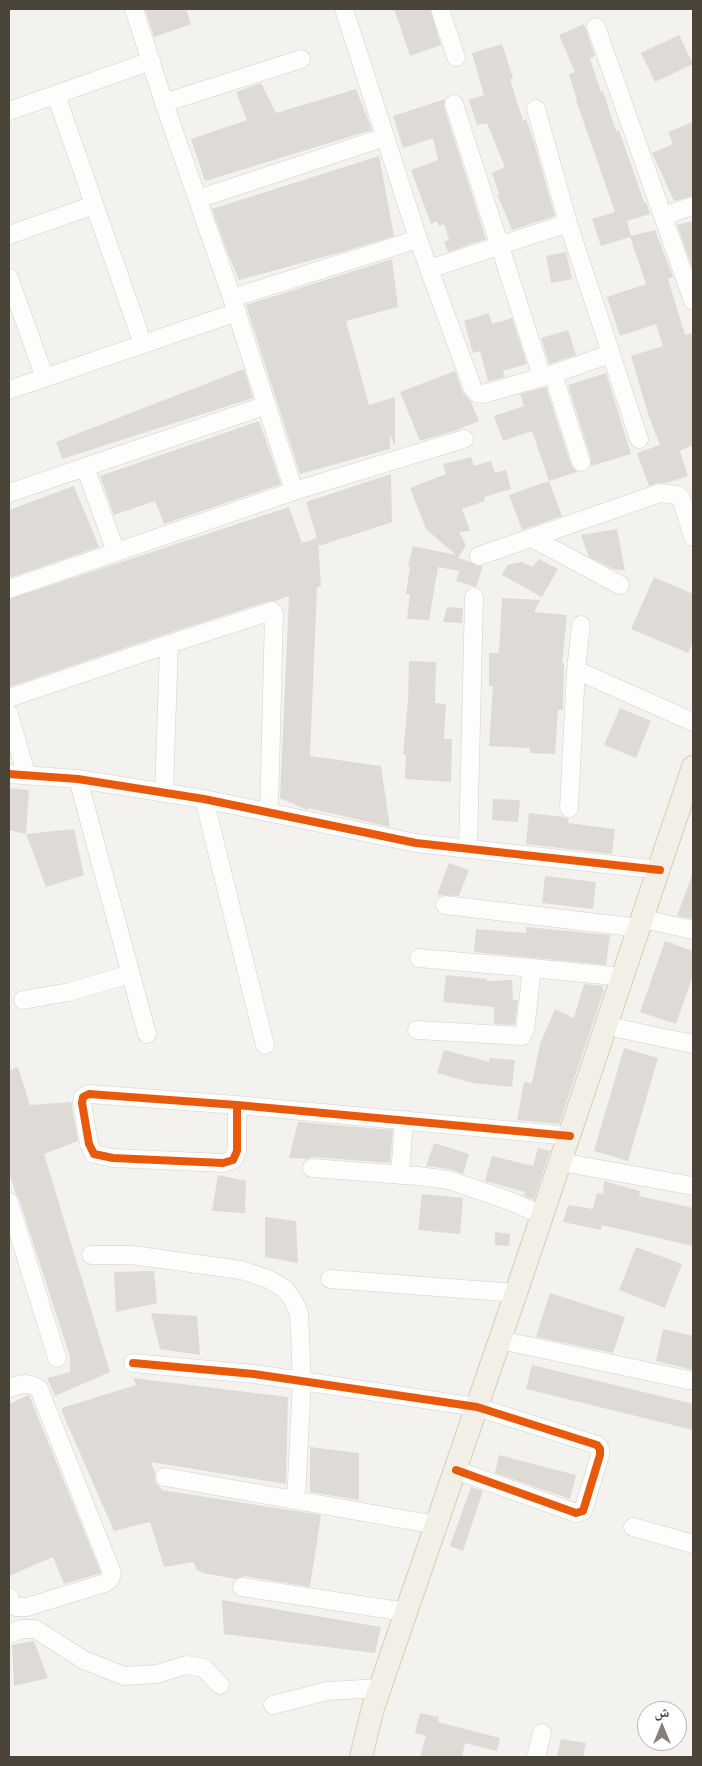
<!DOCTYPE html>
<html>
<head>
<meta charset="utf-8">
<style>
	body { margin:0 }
	#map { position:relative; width:702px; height:1766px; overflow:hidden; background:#f4f2ee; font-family:Montserrat,"Noto Naskh Arabic",sans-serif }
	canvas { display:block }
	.frame { position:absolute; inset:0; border:10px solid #4b4439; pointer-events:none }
	.north { position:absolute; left:637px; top:1701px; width:50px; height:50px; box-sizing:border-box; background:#fff; border:1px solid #b7b4b0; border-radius:50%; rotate:0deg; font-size:14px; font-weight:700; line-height:20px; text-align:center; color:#4b4439 }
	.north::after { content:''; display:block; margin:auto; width:18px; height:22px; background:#868178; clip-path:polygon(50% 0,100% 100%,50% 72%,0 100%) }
</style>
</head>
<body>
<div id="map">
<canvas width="702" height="1766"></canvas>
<div class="frame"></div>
<div class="north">ش</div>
</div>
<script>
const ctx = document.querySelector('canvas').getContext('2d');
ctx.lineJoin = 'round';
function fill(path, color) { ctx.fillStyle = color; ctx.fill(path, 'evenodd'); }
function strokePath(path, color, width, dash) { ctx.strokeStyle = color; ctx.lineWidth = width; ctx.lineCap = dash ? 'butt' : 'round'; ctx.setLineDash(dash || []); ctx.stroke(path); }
const building = new Path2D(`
	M145,9H186L191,24L154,37Z
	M394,9H430L441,45L410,56Z
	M584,24L595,56L590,59L601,92L603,91L616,131L619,130L644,202H646L650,214L627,221L631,236L655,230L673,277L668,279L685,335L693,333V445L680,451L688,476L666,483H657L649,486L637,453L660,445L649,417L631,356L663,346L656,324L620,336L607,297L646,284L630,237L601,246L592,219L615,212L576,100H577L569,74L575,72L559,35Z
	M679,35L693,64L655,82L641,53Z
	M502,44L513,78L510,79L523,121L526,119L533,139L555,216L512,230L497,194H499L492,173L505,167L487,123L477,125L469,100L484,95L472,53Z
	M261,83L276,113L356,89L372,130L205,181L191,139L247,120L236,92Z
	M445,99L444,107L486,239L448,252L444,242L449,240L444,224L439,226L437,221L431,224L411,170L438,160L433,138L403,148L393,116Z
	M693,122V196L674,201L652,153L673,144L668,132Z
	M379,156L394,236L342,252L239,280L226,249L212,209Z
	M693,221V270L677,225Z
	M566,252L572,279L551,283L546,256Z
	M392,259L398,307L346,321L369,405L395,397V446L390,435V449L300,474L246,305Z
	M489,313L492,324L512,318L527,364L503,371L505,377L488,381L480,351L473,353L464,321Z
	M568,330L576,355L549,364L541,338Z
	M244,369L253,398L62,459L56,442Z
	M455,371L463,393L471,402L479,421L457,430L420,441L400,392Z
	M606,373L631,454L591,466V459L568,385Z
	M546,387L571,465L577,472L549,481L532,431L503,441L494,416L524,406L520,394Z
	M259,421L281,484L164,524L155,501L114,515L100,476Z
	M471,457L474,466L491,461L495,473L506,470L511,489L484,497L485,501L462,509L470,531L459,532L466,545L458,558L471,562L477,566H483L476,587L456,581L459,571L438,567L429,620L407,619L410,594H406L410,567H408L413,546L456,555L426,529L410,488L446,474L443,464Z
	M391,474L392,522L319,546L318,541L321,586L317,587L310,756L381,766L390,827L308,808V810L305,809L280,798L289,596L275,601H269L166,634L9,687V599L289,507L302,543L317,538L306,502Z
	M549,481L562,516L522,530L509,495Z
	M74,486L99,547L9,578V510Z
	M617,529L625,571L613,569L589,557L581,535Z
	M539,559L558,569L542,597L502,575L507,565L522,562L532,567Z
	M654,577L693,594V642L688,653L631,629Z
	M502,598L540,600L534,612L567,615L562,663H564L563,710H558L555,754L530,753V748L489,746L493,686H489V653H499Z
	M447,607L463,608L462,623L443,622Z
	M409,661L436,662L435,703L446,704L444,739H452L451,782L405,779L406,755L403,754L408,701Z
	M620,708L651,721L636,758L604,745Z
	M9,788L29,790L26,834L9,830Z
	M493,799L520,800L518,822L492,820Z
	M529,813L563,817L569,819L568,823L615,829L612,854L526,844Z
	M74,829L84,875L46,887L26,834Z
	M449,863L469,870L459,896L437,895Z
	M692,875L693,876V919L677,916Z
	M545,876L596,882L593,909L542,903Z
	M526,927L610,935L606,965L474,952L476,929L526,933Z
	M665,941L693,951V975L676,1024L640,1012Z
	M446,975L487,979V981L512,980L513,1000H518L515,1025L494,1024V1007L443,1002Z
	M584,984L603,986V989L604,990L559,1124L517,1120L524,1082L532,1083L540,1044L555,1009L574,1018Z
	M624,1048L658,1058L628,1161L594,1151Z
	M444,1050L489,1062V1058L515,1060L512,1087L473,1083L437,1073Z
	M18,1067L30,1105L71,1102L78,1141L44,1154L110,1372L55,1396L47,1378L70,1372V1357L19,1199L16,1194L9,1173V1071Z
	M298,1122L393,1130L390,1163L313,1157L307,1159L289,1158Z
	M434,1143L469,1154L463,1174L450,1169L426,1166Z
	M538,1148L550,1151L534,1200L524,1196L525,1192L485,1181L492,1156L533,1166Z
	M218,1175L246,1181L245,1213L212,1211Z
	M604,1181L640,1191L639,1196L693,1208V1246L602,1225L601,1230L563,1222L568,1205L593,1209L597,1193L603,1194Z
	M422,1194L463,1198L460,1234L418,1230Z
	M265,1217L296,1221L298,1263L265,1257Z
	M495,1232L510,1234L509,1246L495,1245Z
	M636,1247L682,1264L665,1308L619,1290Z
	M154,1271L157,1303L116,1312L114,1272Z
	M550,1293L625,1317L613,1353L536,1337Z
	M151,1313L197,1316L200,1355L160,1349Z
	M663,1329L693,1336V1370L656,1361Z
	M532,1365L693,1404V1430L526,1389Z
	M133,1378L288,1397L286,1484L151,1462L155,1473V1481L162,1490L321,1515L310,1587L244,1576L236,1579L203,1573L196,1569L194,1562L164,1567L150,1522L114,1531L62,1412V1408L136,1385Z
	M29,1395L101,1573L64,1584L53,1557L9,1576V1404Z
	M310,1447L359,1453V1500L310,1492Z
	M499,1455L576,1475L570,1499L495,1473Z
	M471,1487L483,1491L463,1551L450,1546Z
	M222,1600L381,1627L375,1653L224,1634Z
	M34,1641L48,1678L14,1686L12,1645Z
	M420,1713L439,1717L438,1722L500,1738L497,1751L465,1743L462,1757H420L426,1736L415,1733Z
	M561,1739L586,1743L583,1757H557Z`);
const minor = new Path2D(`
	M134,9L164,103L232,298L294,491
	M344,9L418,239L473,389L477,393L483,394L553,374L610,354
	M440,9L456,57
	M596,27L693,301
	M56,95L143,344
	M164,103L301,59
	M454,104L542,377
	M536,109L568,223L639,439
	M9,111L151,61
	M198,199L385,137
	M663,216L693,206
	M9,235L94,205
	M429,269L568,223
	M9,278L45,378
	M232,298L418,239
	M553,374L581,462
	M9,390L237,312
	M85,467L116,552
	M9,493L267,405
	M532,538L620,585
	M479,556L660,493L677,495L681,498L693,537
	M9,589L294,491L464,439
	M576,670L693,722
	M9,698L169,644L272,611L274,614L269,812
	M9,714L26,774
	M9,774L78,779L204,799L416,843L660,870
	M78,779L147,1034
	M164,793L169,644
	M204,799L265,1045
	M569,808L576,670L581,625
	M468,849L474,597
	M445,905L640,928
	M643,919L693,930
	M419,958L532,968
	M23,1000L69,992L130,974
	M607,1026L693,1044
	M417,1030L522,1036L525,1030L532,968L624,977
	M237,1105V1151L233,1160L223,1163L113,1158L94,1154L89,1144L82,1103L83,1097L89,1094L237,1105L570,1136
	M561,1162L693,1186
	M312,1168L418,1176L449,1180L510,1201L542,1215
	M400,1175L404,1120
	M9,1202L57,1358
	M91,1255H132L241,1270L268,1279L285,1289L293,1300L299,1313L302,1381L296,1500
	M330,1279L516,1293
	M500,1340L693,1381
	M133,1363L254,1374L477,1407L597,1445L600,1449V1455L583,1511L576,1513L456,1470
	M9,1388C21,1384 28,1381 39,1389L112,1573L110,1579L105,1583L27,1607H16L10,1601L9,1597
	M165,1477L436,1525
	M633,1527L693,1544
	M242,1587L406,1612
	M9,1634L22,1629H35L84,1660L124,1676L157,1674L186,1665L204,1668L220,1685
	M273,1705L327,1691L380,1688
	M536,1757L542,1733`);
const major = new Path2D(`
	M361,1757L373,1708L516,1293L693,767`);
const cycleway = new Path2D(`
	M9,774L78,779L204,799L416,843L660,870
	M237,1105V1151L233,1160L223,1163L113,1158L94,1154L89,1144L82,1103L83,1097L89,1094L237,1105L570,1136
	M133,1363L254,1374L477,1407L597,1445L600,1449V1455L583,1511L576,1513L456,1470`);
fill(building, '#dedbd6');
strokePath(minor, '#d2d0cb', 19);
strokePath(major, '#d6cebb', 24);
strokePath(minor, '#fdfdfc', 18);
strokePath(major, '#f2efe6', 22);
strokePath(cycleway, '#e8590c', 8);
</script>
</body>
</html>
